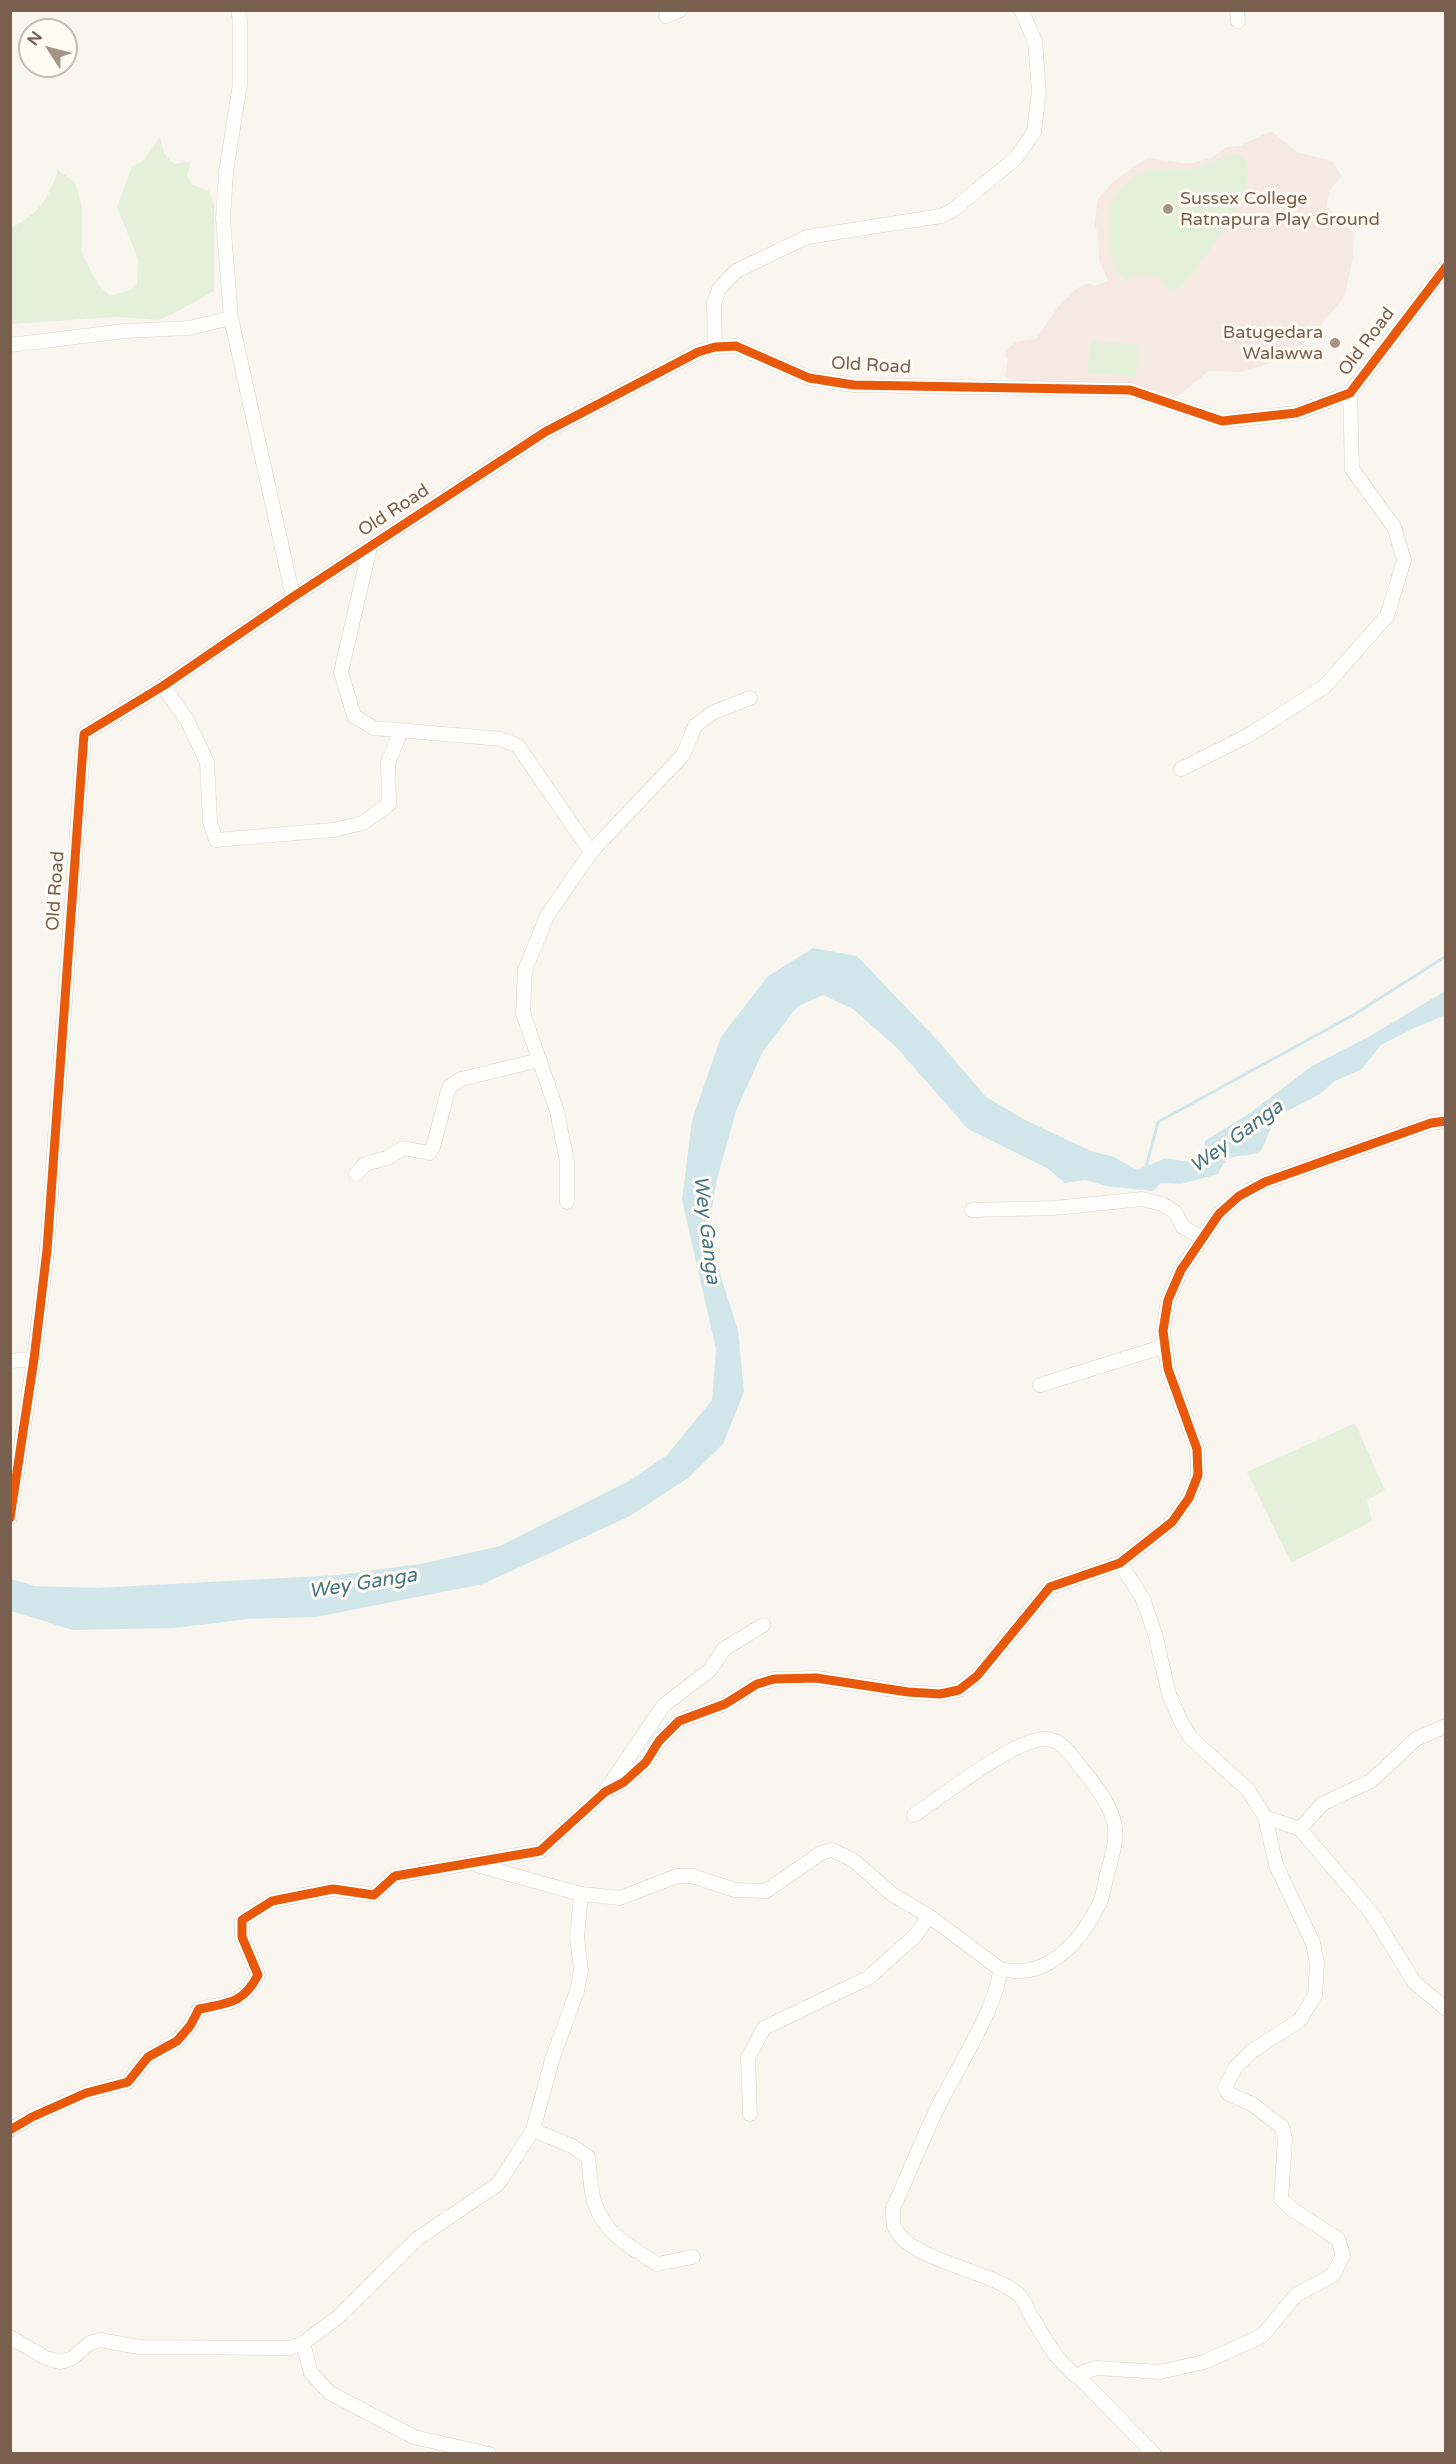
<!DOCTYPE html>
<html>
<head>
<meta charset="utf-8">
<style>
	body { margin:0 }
	#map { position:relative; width:1456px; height:2464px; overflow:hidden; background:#f9f6f0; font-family:"Varela Round",sans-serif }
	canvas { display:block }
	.frame { position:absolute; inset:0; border:12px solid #785f4e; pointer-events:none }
	.north { position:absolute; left:18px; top:18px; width:60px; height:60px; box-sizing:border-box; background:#fffbf3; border:2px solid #c9bdb1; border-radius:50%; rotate:306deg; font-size:16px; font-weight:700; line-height:24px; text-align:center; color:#785f4e }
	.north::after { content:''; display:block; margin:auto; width:21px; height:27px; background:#a59487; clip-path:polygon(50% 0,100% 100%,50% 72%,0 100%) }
</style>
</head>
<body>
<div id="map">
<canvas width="1456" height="2464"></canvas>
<div class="frame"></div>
<div class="north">N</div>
</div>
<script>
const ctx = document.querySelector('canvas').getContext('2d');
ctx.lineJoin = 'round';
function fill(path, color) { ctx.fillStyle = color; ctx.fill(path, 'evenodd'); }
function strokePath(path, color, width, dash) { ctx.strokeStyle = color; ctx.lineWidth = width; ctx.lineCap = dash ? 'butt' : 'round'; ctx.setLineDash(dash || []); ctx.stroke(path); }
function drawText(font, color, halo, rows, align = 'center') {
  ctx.font = font + ' "Varela Round",sans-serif'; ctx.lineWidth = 6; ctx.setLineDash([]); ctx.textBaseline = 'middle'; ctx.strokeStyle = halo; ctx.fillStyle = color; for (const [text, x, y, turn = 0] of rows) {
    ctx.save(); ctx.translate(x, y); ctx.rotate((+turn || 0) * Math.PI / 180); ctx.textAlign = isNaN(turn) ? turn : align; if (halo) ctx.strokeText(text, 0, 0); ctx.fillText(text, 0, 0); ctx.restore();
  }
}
const commercial = new Path2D(`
	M1271,131L1297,152L1332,161L1342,176L1329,191L1327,207L1354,233L1353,256L1345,296L1313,335L1285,358L1242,372L1209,371L1169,403L1071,385H1040L1005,377L1007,361L1005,354L1009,348L1016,342L1036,339L1058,307L1076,289L1083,285L1089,283L1095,286L1108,281L1099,260L1098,234L1094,225L1098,199L1112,183L1133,167L1149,158L1190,164L1212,157L1227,147L1239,146Z`);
const green = new Path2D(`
	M160,137L164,153L174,164L191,161L187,176L193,185L209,191L214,204V291L173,314L158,320L117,317L11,324V228C39,213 48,200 58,170L75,182L82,207V253L97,283L110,296L130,290L137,283L138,259L117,207L132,166L142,162Z
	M1233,153C1244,154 1248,161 1248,172C1245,215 1204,256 1179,289L1169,292L1160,277L1142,275L1127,281L1118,274L1109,252V206L1119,190L1136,175L1151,169H1193Z
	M1091,340L1139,345L1136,377L1087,373Z
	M1355,1423L1385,1490L1367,1500L1372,1521L1291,1563L1247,1472Z`);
const water = new Path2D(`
	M813,948L857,956L940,1043L986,1097L1025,1120L1091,1151L1114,1157L1137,1170L1166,1158L1196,1163L1203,1155L1205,1141L1250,1113L1312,1066L1370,1036L1445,991V1015L1412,1029L1381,1045L1362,1069L1335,1081L1320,1094L1276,1117L1261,1151C1240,1161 1229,1148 1218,1174L1181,1184L1161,1183L1153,1191L1106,1186L1086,1180L1065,1183L1047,1168L968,1129L897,1048L853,1009L823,995L797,1007L763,1051L736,1111L717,1179L710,1221L722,1281L738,1330L744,1392L723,1444L688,1478L630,1516L483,1584L316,1617L248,1619L173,1628L73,1630L11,1611V1579L35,1586L98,1588L338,1575L420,1564L500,1546L629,1481L667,1455L712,1400L716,1349L682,1200L692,1120L721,1037L767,977Z`);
const stream = new Path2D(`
	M1145,1171L1158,1122L1355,1014L1446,956`);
const minor = new Path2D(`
	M238,10L240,21V84L226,172L223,219L231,318L293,597
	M1237,10L1238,21
	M666,16L680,10
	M10,345L125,331L189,328L231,318
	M715,347L714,304L719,289L736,271L807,237L941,216L953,210L1016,158L1034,132L1039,91L1035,41L1021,10
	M370,547L341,672L354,716L374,728L501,739L518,746L591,852L547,916L525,970L523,1013L557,1111L567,1162V1202
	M163,686L187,720L207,762L210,822L216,840L333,830L363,823L389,804L388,763L401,731
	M1181,769L1249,735L1324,687L1387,616L1404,560L1394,527L1352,469L1350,393
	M591,852L683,755L695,726L712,713L750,698
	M356,1174L365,1164L387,1158L403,1148L429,1153L433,1147L449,1087L461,1079L540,1060
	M972,1210L1055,1208L1142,1199L1162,1204L1175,1212L1183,1227L1202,1238
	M10,1361L34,1359
	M1040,1385L1165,1346
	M10,1518L34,1359L47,1250L84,734L163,686L293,597L545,432L698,352L715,347L736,346L809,378L854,385L1130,390L1222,421L1296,413L1350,393L1446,267
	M1120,1563L1143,1599L1155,1634L1169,1694L1181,1722L1191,1738L1248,1790L1265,1817L1276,1865L1313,1943L1317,1964L1315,1995L1300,2020L1252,2051L1235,2068L1225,2088L1229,2094L1252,2104L1282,2127L1285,2139L1281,2199L1293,2210L1338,2239L1343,2255L1333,2275L1296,2295L1262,2336L1204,2362L1160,2372L1097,2368L1084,2372L1081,2379L1154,2454
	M606,1790L664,1705L710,1670L724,1649L763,1625
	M914,1815C943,1796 1012,1741 1043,1739C1061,1738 1068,1752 1078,1764C1092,1782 1108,1799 1114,1822C1118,1839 1112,1855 1108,1871C1105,1881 1104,1893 1100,1902C1081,1942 1047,1981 1000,1969
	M1265,1817L1300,1829L1373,1915L1414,1982L1446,2009
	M1300,1829L1322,1804L1371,1781L1416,1739L1446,1726
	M480,1866L581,1894L620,1898L677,1876H692L735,1890L766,1891L821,1853L832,1850L853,1860L893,1895L929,1916L1000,1969C998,2006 957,2068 940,2103C923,2137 909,2173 893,2208C893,2214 893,2221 894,2226C906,2260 990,2270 1018,2294C1023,2299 1027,2307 1030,2314C1044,2336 1057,2365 1081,2379
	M750,2114L748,2058L764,2028L868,1978L916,1935L929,1916
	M10,2130L32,2117L86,2093L128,2082L148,2057L177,2041L190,2026L199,2009C228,2003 243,2004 258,1975L242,1937V1920L272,1901L333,1889L374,1895L395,1876L540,1851L605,1792L624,1782L646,1762L659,1741L679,1721L725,1704L757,1684L774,1679L816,1678L908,1692L940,1694L959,1690L977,1676L1050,1587L1120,1563L1172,1522L1189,1498L1198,1475L1197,1449L1168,1369L1163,1331L1168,1300L1181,1270L1219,1214L1239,1196L1265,1182L1431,1123L1446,1121
	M533,2130L572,2146L588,2157C590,2172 590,2189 595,2204C604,2233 633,2249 657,2264L693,2257
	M10,2337L46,2358L60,2362L71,2359L90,2343L100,2340L139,2347L290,2348L303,2343L338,2317L417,2239L498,2184L533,2130L552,2060L577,1991L581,1971L577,1937L581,1894
	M303,2343L311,2373L330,2393L414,2437L489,2454`);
const cycleway = new Path2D(`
	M10,1518L34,1359L47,1250L84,734L163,686L293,597L545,432L698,352L715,347L736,346L809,378L854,385L1130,390L1222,421L1296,413L1350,393L1446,267
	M10,2130L32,2117L86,2093L128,2082L148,2057L177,2041L190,2026L199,2009C228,2003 243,2004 258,1975L242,1937V1920L272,1901L333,1889L374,1895L395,1876L540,1851L605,1792L624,1782L646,1762L659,1741L679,1721L725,1704L757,1684L774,1679L816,1678L908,1692L940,1694L959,1690L977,1676L1050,1587L1120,1563L1172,1522L1189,1498L1198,1475L1197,1449L1168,1369L1163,1331L1168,1300L1181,1270L1219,1214L1239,1196L1265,1182L1431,1123L1446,1121`);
const markers = [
	[1168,209,6,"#a59487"],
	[1335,343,6,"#a59487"]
];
const poiNames = [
	["Sussex College",1180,199],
	["Ratnapura Play Ground",1180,220],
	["Batugedara",1323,333,"right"],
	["Walawwa",1323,354,"right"]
];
const streetNames = [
	["Old Road",1367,342,-53],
	["Old Road",871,366,3],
	["Old Road",394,511,-33],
	["Old Road",56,891,-86]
];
const waterNames = [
	["Wey Ganga",1237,1137,-36],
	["Wey Ganga",706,1230,83],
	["Wey Ganga",363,1584,-9]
];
fill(commercial, '#f6e9e1');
fill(green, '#e5f0db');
fill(water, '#d0e6ea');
strokePath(stream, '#d0e6ea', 3);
strokePath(minor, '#d8d3cd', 15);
strokePath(minor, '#fefefd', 14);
strokePath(cycleway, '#e8590c', 9);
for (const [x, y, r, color] of markers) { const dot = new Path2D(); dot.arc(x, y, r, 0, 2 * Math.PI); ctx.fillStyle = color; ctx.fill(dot); strokePath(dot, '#fffbf3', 2); }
drawText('18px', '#785f4e', '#fffbf3', poiNames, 'left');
drawText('18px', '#785f4e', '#fffbf3', streetNames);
drawText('italic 20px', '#447684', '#fffbf3', waterNames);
</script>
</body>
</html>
